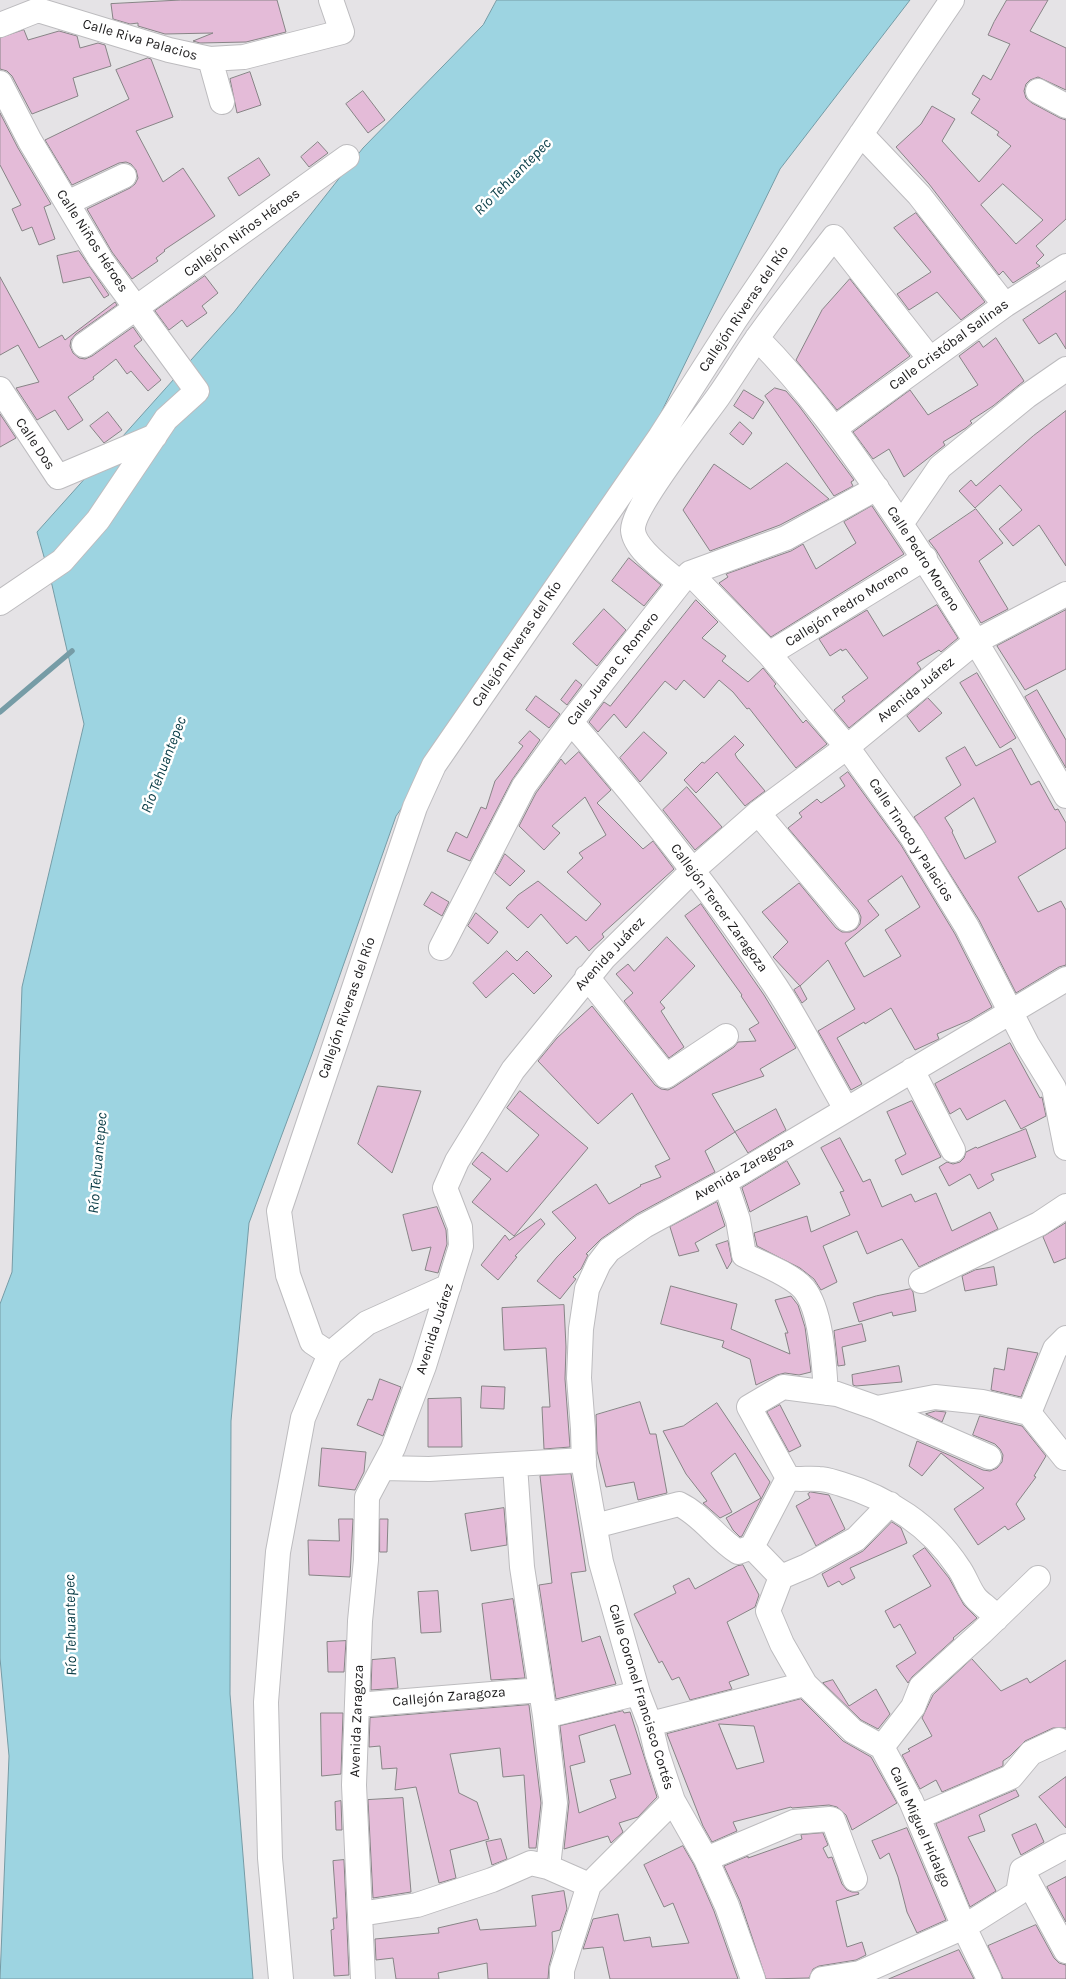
<!DOCTYPE html>
<html>
<head>
<meta charset="utf-8">
<style>
	body { margin:0 }
	canvas { display:block; background:#e5e3e6 }
</style>
</head>
<body>
<canvas width="1066" height="1979"></canvas>
<script>
const ctx = document.querySelector('canvas').getContext('2d');
ctx.lineJoin = 'round';
function fill(path, color) { ctx.fillStyle = color; ctx.fill(path, 'evenodd'); }
function strokePath(path, color, width, dash) { ctx.strokeStyle = color; ctx.lineWidth = width; ctx.lineCap = dash ? 'butt' : 'round'; ctx.setLineDash(dash || []); ctx.stroke(path); }
function drawText(font, color, halo, rows, align = 'center') {
  ctx.font = font + ' Karla,sans-serif'; ctx.lineWidth = 5; ctx.setLineDash([]); ctx.textBaseline = 'middle'; ctx.strokeStyle = halo; ctx.fillStyle = color; for (const [text, x, y, turn = 0] of rows) {
    ctx.save(); ctx.translate(x, y); ctx.rotate((+turn || 0) * Math.PI / 180); ctx.textAlign = isNaN(turn) ? turn : align; if (halo) ctx.strokeText(text, 0, 0); ctx.fillText(text, 0, 0); ctx.restore();
  }
}
const water = new Path2D(`
	M497,0H910L780,169L614,509L396,816L312,1054L249,1223L231,1421L230,1694L253,1979H0L9,1756L0,1658V1304L12,1272L22,987L84,724L52,585L37,532L234,312L363,148L483,25Z`);
const stream = new Path2D(`
	M0,712L72,651`);
const building = new Path2D(`
	M181,0H277L286,32L246,42L200,43L193,41L213,33L165,34L138,26V23L130,24L113,19L111,4Z
	M1007,0H1048L1030,31L1066,48V90L1038,77L1030,80L1026,84L1024,91L1026,98L1032,103L1060,118L1066,120V219L1036,246L1044,255L1036,263L1040,266L1013,283L1003,271L999,275L929,184L896,147L921,124L932,106L955,119L942,141L979,182L1011,146L997,135L999,132L971,113L980,99L972,94L983,75L991,80L1010,44L988,35L994,22ZM1003,184L1043,220L1016,244L981,205Z
	M24,30L28,40L59,31L77,36L80,48L98,43L105,45L111,66L73,78L78,96L32,114L12,76L7,71L0,69V38Z
	M148,58L151,59L173,117L136,131L163,182L183,168L215,216L164,250L165,251L156,258L158,261L132,279L112,252L87,209L130,188L135,184L138,178L136,170L131,164L126,162L119,163L72,185L45,140L129,99L116,70Z
	M250,72L261,105L237,113L230,79Z
	M363,91L385,120L368,133L346,104Z
	M0,113L18,148L51,204L44,207L55,239L39,245L32,227L22,231L12,209L21,205L0,165Z
	M318,142L328,153L309,167L301,157Z
	M259,158L270,175L239,196L228,178Z
	M916,213L985,302L961,320L937,292L909,310L897,294L931,272L894,228Z
	M79,251L109,295L104,298L90,277L63,283L57,256Z
	M205,276L218,293L202,306L207,313L187,327L182,320L169,330L155,311Z
	M0,277L39,348L62,335L65,340L115,302L117,305L76,334L71,340L70,346L73,353L79,358L85,359L92,356L133,327L142,340L134,346L161,380L148,391L131,371L127,374L116,359L93,377L94,379L68,397L83,420L68,430L55,410L37,420L16,388L39,382L18,345L0,355Z
	M850,279L910,356L837,410L796,360L822,310Z
	M1066,291V349L1056,333L1039,344L1023,320Z
	M996,338L1024,381L993,406L970,421L972,423L966,428L943,442L945,445L904,477L889,449L873,459L853,432L910,390L928,415L978,385L959,356L979,341L983,347Z
	M775,388L786,391L799,406L854,480L851,482L853,486L834,496L765,396Z
	M744,390L764,402L753,419L734,406Z
	M1066,411V566L1039,525L1013,546L999,529L1022,510L1000,485L975,508L959,491L971,480L976,486L1033,436Z
	M108,412L122,430L104,443L90,426Z
	M0,414L16,438L0,447Z
	M740,422L752,433L743,445L730,434Z
	M787,463L829,499L780,525L710,551L683,510L714,464L750,489Z
	M872,506L904,554L771,637L719,583L728,577L726,574L791,551L803,544L816,569L856,543L844,522Z
	M976,509L1003,543L979,561L1008,609L981,623L936,550L929,541Z
	M629,558L661,585L644,606L612,581Z
	M696,600L718,622L702,638L726,656L722,661L748,682L763,668L776,684L774,686L803,723L806,720L827,744L796,768L749,708L747,709L733,692L719,680L704,698L684,680L676,690L665,681L626,728L614,714L598,732L589,722L604,702L610,706Z
	M937,605L958,638L941,652L939,650L917,663L921,669L849,728L834,710L845,701L842,697L868,678L846,649L842,651L841,649L830,656L819,639L867,610L883,636Z
	M604,609L626,630L597,666L573,644Z
	M1066,610V669L1025,690L997,646Z
	M977,673L1016,738L1000,748L960,683Z
	M576,680L582,685L567,705L561,700Z
	M1037,690L1066,740V768L1025,697Z
	M536,696L560,714L549,728L526,710Z
	M928,698L942,713L919,732L907,716Z
	M530,731L540,740L512,780L470,861L447,851L456,832L467,838L481,807L486,809L495,781L523,746L519,743Z
	M644,732L667,753L640,782L620,758Z
	M735,736L744,745L735,754L737,758L765,791L745,806L717,772L696,793L684,780L702,762L704,763Z
	M965,747L976,766L1011,748L1031,785L1039,781L1055,810L1058,809L1066,823V848L1018,877L1038,912L1061,901L1066,910V965L1059,967L1016,993L979,920L914,817L961,785L946,758ZM974,798L996,842L965,859L952,832L953,831L945,818Z
	M579,752L611,790L597,803L643,849L653,841L674,869L602,934L604,937L589,951L576,936L567,944L541,914L528,928L506,908L518,895L538,881L586,921L601,904L567,872L583,858L579,853L606,835L585,797L552,826L560,833L544,850L519,826L536,793L561,759L565,764Z
	M848,772L901,845L955,934L992,1007L970,1020L937,1034L939,1039L915,1050L891,1008L865,1024L864,1022L837,1038L862,1084L851,1090L818,1031L855,1009L828,960L800,986L773,957L788,942L762,912L799,883L836,928L842,932H850L856,929L860,924L861,917L858,910L788,828L802,817L799,813L817,799L821,803L845,786L840,778ZM902,876L920,907L885,930L901,956L864,977L845,943L879,915L868,901Z
	M687,787L722,827L695,850L663,810Z
	M505,854L525,871L510,886L495,873Z
	M432,892L449,902L442,916L424,905Z
	M701,904L764,995L796,1048L760,1069L764,1076L712,1094L735,1132L705,1151L715,1172L637,1214L601,1239L586,1254L588,1255L581,1269L573,1277L576,1279L560,1299L537,1281L557,1257L576,1238L552,1212L596,1184L609,1204L641,1186L640,1185L661,1177L655,1166L670,1159L632,1093L598,1124L538,1061L557,1038L592,1006L655,1085L661,1089L668,1090L674,1087L734,1047L738,1042L756,1041L749,1029L759,1023L741,996L742,995L685,916Z
	M476,913L498,932L488,944L468,926Z
	M667,937L695,966L660,1002L665,1008L661,1011L684,1047L669,1058L624,1001L633,993L616,974L628,964L634,971Z
	M507,951L517,961L527,951L552,976L534,994L513,973L486,998L473,983Z
	M800,986L807,999L802,1003L794,990Z
	M1010,1043L1040,1098L1042,1097L1046,1116L1021,1129L1005,1100L967,1120L960,1108L950,1114L935,1084Z
	M378,1086L421,1091L392,1173L358,1144Z
	M520,1091L588,1148L514,1236L472,1202L491,1179L472,1164L482,1152L507,1172L539,1135L507,1108Z
	M912,1101L941,1157L902,1175L895,1160L906,1154L887,1112Z
	M776,1109L786,1130L748,1153L735,1132Z
	M1026,1129L1036,1157L991,1174L994,1180L978,1189L970,1174L949,1186L939,1167L947,1162L953,1164L960,1162L964,1158L966,1152L976,1147L977,1148Z
	M840,1138L863,1182L870,1179L882,1207L911,1194L915,1202L936,1193L952,1231L990,1212L998,1229L919,1267L902,1239L867,1254L857,1231L823,1246L837,1282L821,1290L814,1279L800,1268L757,1246L754,1233L807,1216L811,1232L850,1215L840,1192L844,1191L821,1148Z
	M787,1161L800,1184L750,1212L742,1188Z
	M717,1202L725,1226L695,1243L699,1251L679,1256L670,1227Z
	M437,1207L446,1230L447,1244L438,1273L425,1270L431,1247L412,1251L403,1215Z
	M541,1219L545,1224L515,1256L517,1257L498,1280L481,1265L505,1235L509,1240Z
	M1066,1223V1258L1054,1263L1043,1237Z
	M728,1241L732,1261L727,1269L716,1245Z
	M994,1267L997,1285L965,1291L962,1276L975,1270Z
	M671,1286L737,1304L731,1329L790,1354L785,1333H788L775,1300L791,1296L798,1305L805,1327L811,1372L799,1375L785,1373L777,1375L756,1385L750,1359L722,1347L724,1341L661,1324Z
	M911,1289L913,1292L916,1311L893,1316L892,1312L859,1322L853,1303L876,1296Z
	M564,1305L566,1347L565,1379L570,1447L544,1449L542,1407H550L546,1348L504,1350L502,1308Z
	M862,1324L866,1341L842,1347L845,1365L838,1366L834,1331Z
	M1008,1348L1038,1353L1021,1397L991,1390L994,1368L1004,1370Z
	M899,1366L902,1382L856,1386L853,1385L852,1375Z
	M380,1379L401,1387L383,1436L357,1425L368,1399L372,1400Z
	M482,1386L505,1387L504,1409L481,1408Z
	M461,1398L462,1447H428V1399Z
	M640,1402L650,1434H656L667,1493L638,1500L634,1482L606,1487L597,1451L596,1415Z
	M717,1403L770,1482L742,1536L740,1537L733,1530L726,1518L761,1498L735,1453L711,1473L732,1512L720,1518L703,1503L707,1501L686,1474L663,1431L683,1426Z
	M780,1405L801,1446L789,1452L767,1412Z
	M936,1411L946,1412L942,1422L926,1414Z
	M980,1416L1022,1426L1046,1456L1034,1476L1036,1477L1016,1504L1025,1519L1008,1530L1005,1526L978,1545L954,1509L984,1488L941,1453L922,1476L909,1466L917,1441L983,1470L990,1471L997,1468L1002,1462L1003,1455L1000,1449L995,1444L973,1435Z
	M322,1448L366,1452L364,1472L355,1490L319,1486Z
	M571,1474L586,1571L571,1573L582,1642L600,1636L616,1684L556,1699L539,1585L552,1583L540,1476Z
	M811,1492L829,1495L845,1529L816,1546L796,1506L810,1498L808,1494Z
	M504,1508L507,1545L471,1551L465,1514Z
	M339,1519H353L350,1577L309,1575L308,1540L339,1541Z
	M380,1519H388L387,1552H380Z
	M892,1522L901,1528L907,1543L850,1568L855,1578L842,1585L839,1581L828,1587L822,1574L863,1551Z
	M925,1548L949,1578L964,1605L977,1618L953,1638L954,1639L912,1677L908,1683L896,1666L916,1653L900,1624L894,1628L885,1611L931,1586L913,1556Z
	M743,1565L759,1595L755,1607L727,1622L749,1675L729,1682L732,1689L690,1700L679,1677L672,1680L662,1661L659,1663L634,1614L676,1593L673,1586L689,1578L695,1589L737,1566Z
	M438,1591L441,1632L421,1633L418,1592Z
	M513,1599L525,1678L491,1680L482,1604Z
	M346,1641L344,1672H328L327,1642Z
	M395,1658L398,1688L371,1690L372,1660Z
	M972,1659L1001,1691L1027,1678L1030,1683L1066,1660V1728H1053L1025,1741L1010,1756L1003,1761V1766L942,1792L936,1780L920,1789L902,1755L910,1751L908,1749L932,1736L922,1718L933,1695Z
	M833,1680L849,1706L876,1689L890,1714L878,1729L861,1720L823,1683Z
	M801,1699L843,1741L871,1757L897,1803L852,1830L846,1815L837,1807L829,1805L792,1808L791,1807L733,1822L737,1831L712,1842L703,1826L667,1734ZM719,1724L754,1726L764,1762L737,1769Z
	M529,1705L541,1803L536,1848H529L524,1775L503,1777L500,1748L450,1754L459,1793L477,1802L489,1839L450,1850L456,1878L439,1883L416,1787L395,1790L397,1768L382,1769L380,1746L369,1747L370,1718Z
	M623,1711L624,1713L630,1712L657,1797L638,1817L619,1823L623,1832L611,1843L608,1836L564,1849L569,1802L560,1726ZM615,1725L631,1774L610,1780L616,1798L579,1813L570,1766L585,1762L579,1736Z
	M321,1713H343L341,1774L322,1776Z
	M1066,1777V1828L1039,1797Z
	M1016,1790L1019,1796L979,1815L985,1831L968,1837L996,1891L970,1907L936,1824Z
	M403,1798L411,1892L373,1898L368,1800Z
	M341,1801L342,1830H336L335,1802Z
	M1036,1824L1044,1842L1021,1855L1012,1835Z
	M907,1828L946,1920L917,1933L907,1912L898,1877L889,1853L880,1859L872,1841Z
	M823,1833L828,1845L823,1848L828,1858L832,1857L842,1884L847,1890L852,1892H858L859,1894L836,1901L847,1947L862,1942L866,1955L856,1960L819,1966L813,1969L809,1978L766,1979L740,1901L724,1866L748,1856V1858L802,1839L801,1835Z
	M501,1839L507,1859L492,1865L486,1842Z
	M683,1846L694,1865L714,1911L738,1979H610L603,1947L583,1949L593,1919L618,1914L624,1941L650,1937L652,1947L689,1943L673,1903L664,1907L644,1865Z
	M344,1860L349,1975L334,1976L331,1930L334,1929L333,1918H337L333,1861Z
	M1066,1877V1922L1047,1887Z
	M564,1891L567,1909L560,1930L552,1932L553,1951L549,1966L548,1979H488L487,1963L438,1973L439,1979H396L393,1958L376,1960L375,1939L439,1933L438,1928L477,1919L480,1930L536,1926L532,1896Z
	M1036,1925L1054,1958L1059,1963L1066,1965V1979H1003L988,1946Z
	M959,1950L974,1979H889Z`);
const minor = new Path2D(`
	M0,25L38,10L169,50L210,59L244,57L342,32L331,0
	M210,59L222,102
	M0,83L30,141L101,260L197,391L166,419L98,520L62,561L0,603
	M1038,91L1066,106
	M861,134L919,195L1005,305
	M67,203L124,176
	M757,338C808,390 845,442 886,502C951,597 1009,696 1066,796
	M84,345L347,157
	M0,389L58,477L155,436
	M835,428L1005,305L1066,266
	M901,524L940,467L1027,396L1066,369
	M690,573L769,654L847,747L912,837L967,927L1027,1044L1054,1088L1066,1148
	M680,583C666,571 634,549 633,530C632,507 701,421 718,397C732,377 744,357 758,337C782,303 808,271 834,237L930,359
	M769,654L925,558
	M571,722C644,806 714,893 776,987C801,1025 822,1068 846,1109
	M758,813L847,919
	M441,948L524,786L571,722L680,583L690,573L786,538L877,488
	M587,977L666,1076L726,1036
	M912,1070L953,1150
	M725,1182L738,1220L744,1255C761,1263 792,1275 804,1289C822,1311 824,1365 826,1393
	M921,1281L1039,1224L1066,1206
	M330,1354L312,1342L288,1275L279,1211L415,807L434,765L660,437L735,320L952,0
	M877,1408L989,1457
	M1029,1413L1055,1349L1066,1338
	M515,1465L522,1567L545,1716L555,1803L548,1867
	M383,1468L429,1469L584,1460
	M788,1478L749,1407L783,1387L837,1394L877,1408L935,1397L982,1402L1029,1413L1065,1458
	M788,1478C799,1480 808,1478 819,1479C826,1479 834,1482 841,1484C888,1498 931,1526 958,1567C965,1576 968,1588 975,1597C981,1605 992,1609 996,1619
	M595,1526L679,1504C702,1515 716,1538 738,1552L752,1547L781,1577L768,1611L782,1644L805,1684L853,1731L882,1747L911,1801L964,1927L989,1979
	M752,1547L788,1478
	M781,1577L807,1566L856,1539L890,1504
	M357,1705L541,1690
	M545,1716L638,1693
	M650,1724L805,1684
	M882,1747L913,1707L921,1687L982,1632L1038,1578
	M918,1817L1011,1777L1031,1753L1059,1740
	M706,1859L794,1822L830,1819L833,1820L855,1879
	M1022,1870L1066,1951
	M360,1914L417,1905L492,1880L531,1863L548,1867L589,1885
	M281,1979L270,1858L266,1702L278,1552L303,1418L330,1354L367,1323L449,1286
	M363,1979L354,1785L360,1621L366,1560L367,1497L393,1448L424,1366L461,1246L460,1227L445,1188L457,1161L513,1070L604,958L693,870L758,813L847,747L975,642L1066,594
	M562,1979V1970L589,1885L673,1801
	M753,1979L727,1906L706,1859L673,1801L657,1753L650,1724L638,1693L601,1562L584,1467L583,1429L579,1378L581,1329L587,1289L599,1263L609,1250L644,1226L725,1182L1066,979
	M822,1979L860,1973L964,1927L1018,1893L1022,1870L1066,1846`);
const streetNames = [
	["Calle Riva Palacios",140,40,16],
	["Callejón Niños Héroes",242,233,-36],
	["Calle Niños Héroes",92,241,57],
	["Callejón Riveras del Río",744,309,-56],
	["Calle Cristóbal Salinas",949,345,-36],
	["Calle Dos",35,444,56],
	["Calle Pedro Moreno",923,559,57],
	["Callejón Pedro Moreno",847,606,-32],
	["Callejón Riveras del Río",517,644,-56],
	["Calle Juana C. Romero",613,669,-52],
	["Avenida Juárez",916,690,-39],
	["Calle Tinoco y Palacios",911,840,57],
	["Callejón Tercer Zaragoza",719,908,54],
	["Avenida Juárez",610,954,-47],
	["Callejón Riveras del Río",347,1008,-71],
	["Avenida Zaragoza",744,1169,-30],
	["Avenida Juárez",435,1329,-72],
	["Callejón Zaragoza",449,1697,-5],
	["Calle Coronel Francisco Cortés",641,1697,73],
	["Avenida Zaragoza",357,1721,-88],
	["Calle Miguel Hidalgo",920,1827,66]
];
const waterNames = [
	["Río Tehuantepec",513,177,-45],
	["Río Tehuantepec",164,765,-69],
	["Río Tehuantepec",98,1163,-85],
	["Río Tehuantepec",71,1625,-91]
];
fill(water, '#9dd4e1');
strokePath(water, '#769ca6', 1);
strokePath(stream, '#769ca6', 5.5);
fill(building, '#e4bbd8');
strokePath(building, '#878486', 1);
strokePath(minor, '#bdbcbf', 26);
strokePath(minor, '#fff', 24);
drawText('14px', '#1b1a1b', '#fff', streetNames);
drawText('italic 15px', '#063a44', '#fff', waterNames);
</script>
</body>
</html>
